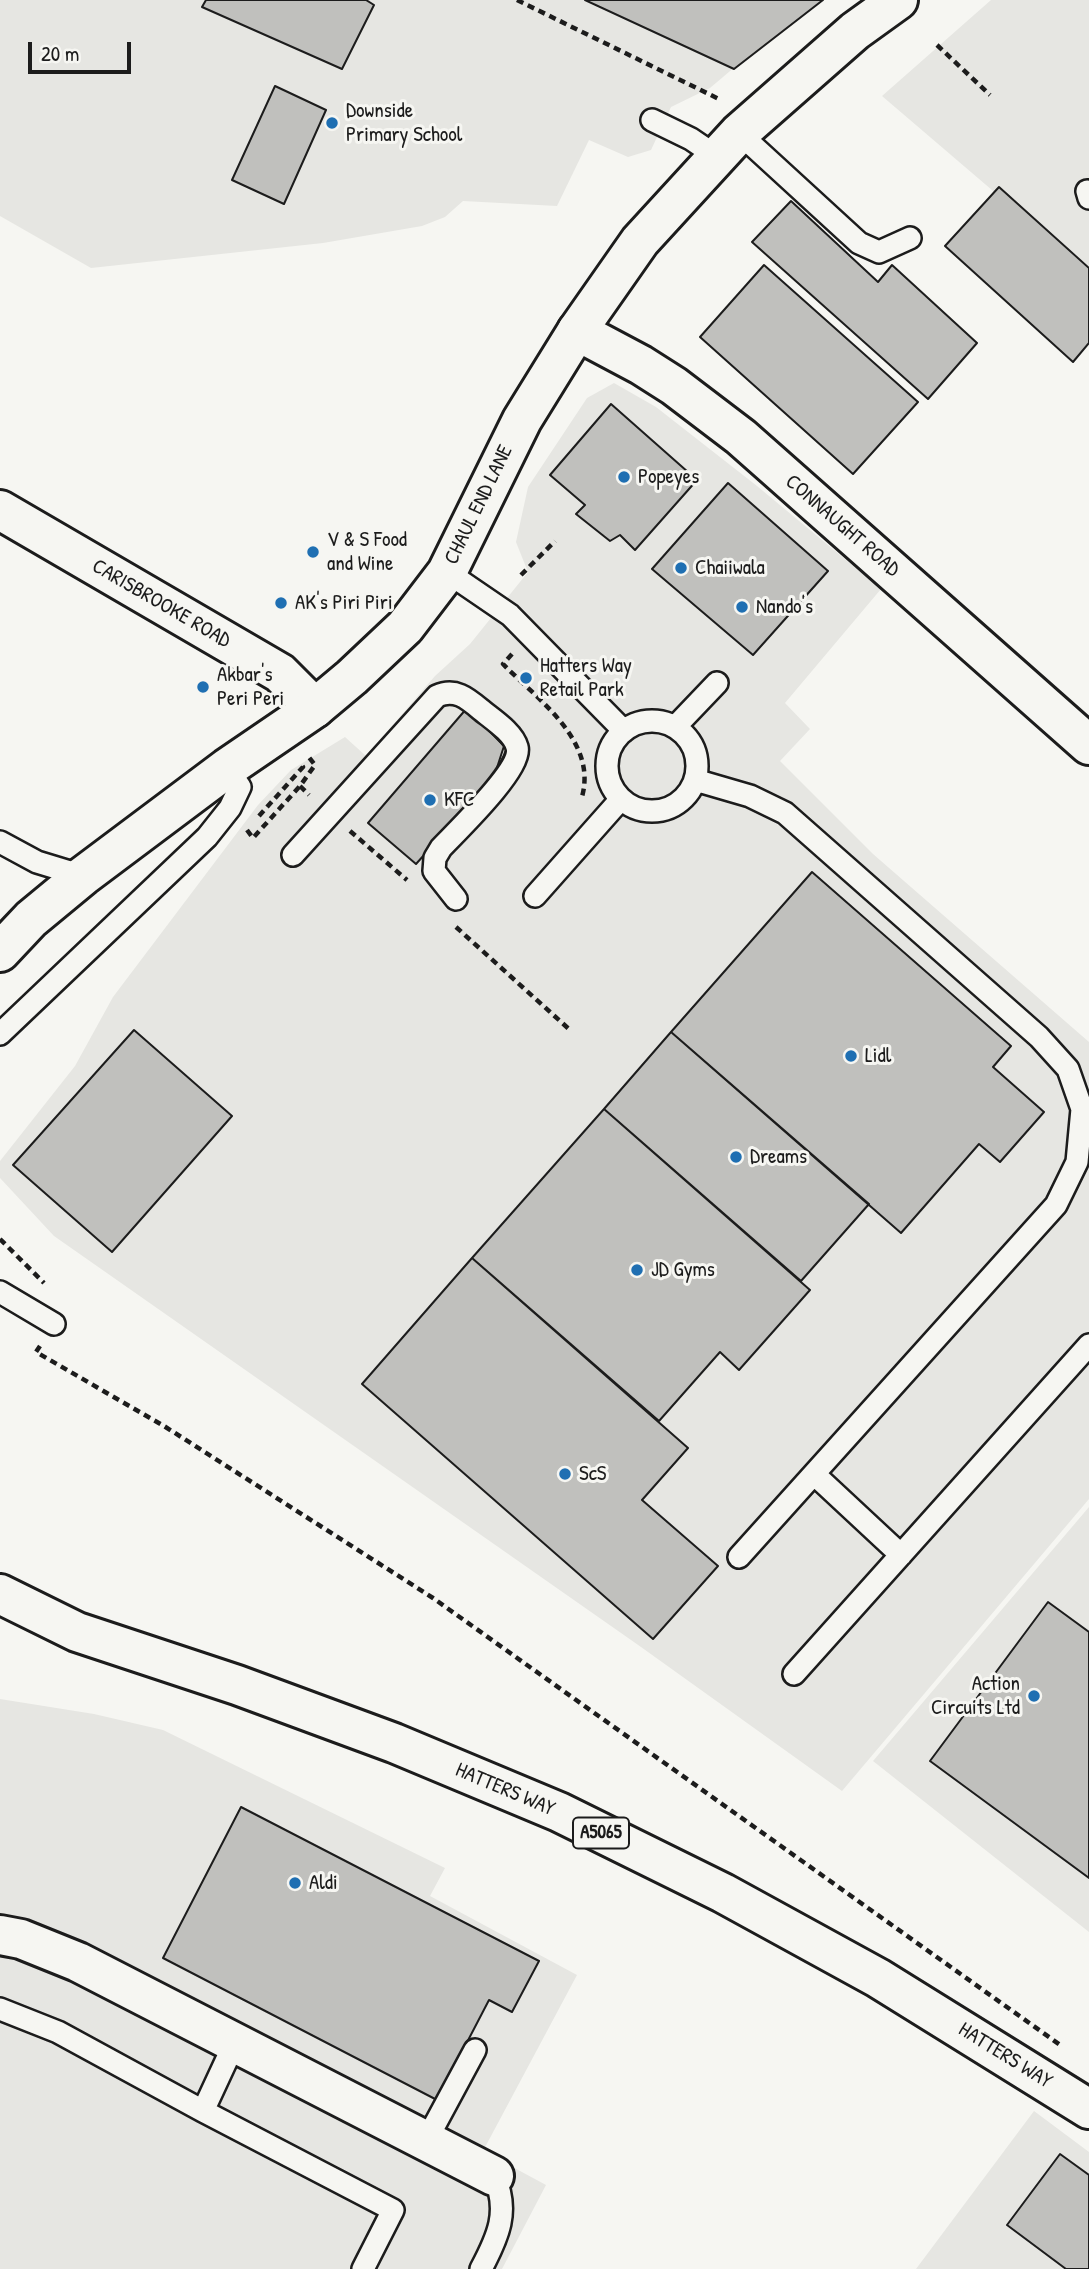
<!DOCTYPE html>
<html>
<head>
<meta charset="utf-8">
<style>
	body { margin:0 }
	#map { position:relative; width:1089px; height:2269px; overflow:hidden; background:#f6f6f2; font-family:"Patrick Hand",sans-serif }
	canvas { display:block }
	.scale { position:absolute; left:28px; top:42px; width:103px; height:32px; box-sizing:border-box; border:4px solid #1c1c1c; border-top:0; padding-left:9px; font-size:21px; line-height:24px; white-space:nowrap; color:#1c1c1c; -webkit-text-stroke:5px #f6f6f2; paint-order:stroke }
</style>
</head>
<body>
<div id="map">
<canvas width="1089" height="2269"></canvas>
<div class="scale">20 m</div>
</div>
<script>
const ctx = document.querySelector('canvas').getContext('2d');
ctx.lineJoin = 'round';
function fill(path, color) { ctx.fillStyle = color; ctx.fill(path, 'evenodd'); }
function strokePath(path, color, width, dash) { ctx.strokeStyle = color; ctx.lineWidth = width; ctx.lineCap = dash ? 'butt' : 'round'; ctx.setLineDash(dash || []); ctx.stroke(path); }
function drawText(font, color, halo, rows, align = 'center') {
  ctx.font = font + ' "Patrick Hand",sans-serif'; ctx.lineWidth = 6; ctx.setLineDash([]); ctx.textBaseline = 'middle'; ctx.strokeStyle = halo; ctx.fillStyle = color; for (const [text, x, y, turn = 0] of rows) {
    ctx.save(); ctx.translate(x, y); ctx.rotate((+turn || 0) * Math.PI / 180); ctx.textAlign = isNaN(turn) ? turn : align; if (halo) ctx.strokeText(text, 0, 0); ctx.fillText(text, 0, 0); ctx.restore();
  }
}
const built = new Path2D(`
	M0,0H814L710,88L671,107L651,150L628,157L589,140L557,206L463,201L445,217L422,226L323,243L91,268L0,216Z
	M991,0H1089V273L882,96Z
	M614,383L656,407L757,486L881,589L785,703L810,729L780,761L873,854L1089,1042V1499L842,1791L641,1647L54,1236L0,1178V1161L75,1066L113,997L258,805L291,770L345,737L366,756L435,676L470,644L528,572L516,542L528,487L587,398Z
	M1089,1507V1932L873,1761Z
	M0,1699L94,1714L163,1730L445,1868L430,1896L577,1975L483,2151L546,2185L502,2269H0Z
	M1034,2111L1089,2152V2269H916Z`);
const building = new Path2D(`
	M206,0H366L374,5L342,69L202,7Z
	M585,0H823L734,69Z
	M275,86L326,110L284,204L232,180Z
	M999,187L1089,268V343L1073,362L945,246Z
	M791,201L878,282L892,265L977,343L928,399L752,242Z
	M764,265L918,402L853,474L700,337Z
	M611,404L697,480L635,550L620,535L610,541L576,514L585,505L550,475Z
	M728,483L828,571L753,655L652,569Z
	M467,708L504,746L494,777L416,864L368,823Z
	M812,872L1011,1046L993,1067L1044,1112L1000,1162L979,1144L901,1233L671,1032Z
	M134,1030L232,1116L112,1252L13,1165Z
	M671,1032L869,1204L801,1281L604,1109Z
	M604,1109L810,1290L739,1370L720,1352L659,1421L472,1258Z
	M472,1258L688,1448L642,1500L718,1566L653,1639L362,1384Z
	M1048,1602L1089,1632V1878L930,1761Z
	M241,1807L539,1961L512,2012L489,2000L437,2100L163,1958Z
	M1060,2154L1089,2175V2269H1066L1007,2225Z`);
const path = new Path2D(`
	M517,0L721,100
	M937,45L990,95
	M521,575L555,541
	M512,654L503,664C538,700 600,742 581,800
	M300,786L309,795
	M259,816L303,767L300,762
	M247,830L253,838L300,786L315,765L308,756
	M350,831L407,880
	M456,927L570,1030
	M0,1239L44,1283
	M40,1346L36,1352L164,1426L433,1598L1063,2047`);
const service = new Path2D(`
	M652,120L691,139L716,156
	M739,133L859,243L879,252L910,238
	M1087,191L1089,198
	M447,572L510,615L624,731
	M607 766a45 45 0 1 1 90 0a45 45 0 1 1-90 0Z
	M675,727L717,683
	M695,780L750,796L785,813L1039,1037L1068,1069L1082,1109L1077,1162L1056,1205L739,1557
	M0,842L37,862L83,876
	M293,855L437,696C455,688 467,698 480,709C492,719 513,732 517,747C523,768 457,831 441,848L435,858L434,871L456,899
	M535,896L621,799
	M0,1034L207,837L230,808L240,787L227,768
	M0,1292L54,1324
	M814,1474L901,1555
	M794,1674L1089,1345
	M0,2009L58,2032L203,2111L393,2210L363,2269
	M203,2111L235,2042
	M426,2141L475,2050
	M481,2269C498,2237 510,2211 494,2176`);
const minor = new Path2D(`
	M577,331L641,365L674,386L741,437L1089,745
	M0,510L280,673L315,708
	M0,1935L21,1939L78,1962L494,2176`);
const tertiary = new Path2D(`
	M0,952L31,919L83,876L227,768L315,708L352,677L405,627L447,572L522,420L577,331L640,241L739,133L855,31L898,0`);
const primary = new Path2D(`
	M0,1594L77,1632L237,1685L394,1743L559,1812L723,1893L878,1978L1089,2109`);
const markers = [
	[332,123,7,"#1f6fb2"],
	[624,477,7,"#1f6fb2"],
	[313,552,7,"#1f6fb2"],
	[681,568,7,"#1f6fb2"],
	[281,603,7,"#1f6fb2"],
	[742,607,7,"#1f6fb2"],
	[526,678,7,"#1f6fb2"],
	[203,687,7,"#1f6fb2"],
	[430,800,7,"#1f6fb2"],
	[851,1056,7,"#1f6fb2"],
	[736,1157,7,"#1f6fb2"],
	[637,1270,7,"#1f6fb2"],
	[565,1474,7,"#1f6fb2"],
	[1034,1696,7,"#1f6fb2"],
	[295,1883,7,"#1f6fb2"]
];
const shields = [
	[601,1833,56]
];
const shieldNames = [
	["A5065",601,1833]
];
const poiNames = [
	["Downside",346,111],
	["Primary School",346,135],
	["Popeyes",638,477],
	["V & S Food",327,540],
	["and Wine",327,564],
	["Chaiiwala",695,568],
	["AK's Piri Piri",295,603],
	["Nando's",756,607],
	["Hatters Way",540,666],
	["Retail Park",540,690],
	["Akbar's",217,675],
	["Peri Peri",217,699],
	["KFC",444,800],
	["Lidl",865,1056],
	["Dreams",750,1157],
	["JD Gyms",651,1270],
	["ScS",579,1474],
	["Action",1020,1684,"right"],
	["Circuits Ltd",1020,1708,"right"],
	["Aldi",309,1883]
];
const streetNames = [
	["CHAUL END LANE",479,505,-64],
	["CONNAUGHT ROAD",842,526,41],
	["CARISBROOKE ROAD",161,604,30],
	["HATTERS WAY",505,1790,23],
	["HATTERS WAY",1005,2056,32]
];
fill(built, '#e6e6e2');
fill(building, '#c0c0bd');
strokePath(building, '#1c1c1c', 2);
strokePath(service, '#1c1c1c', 26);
strokePath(minor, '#1c1c1c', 44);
strokePath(tertiary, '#1c1c1c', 44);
strokePath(primary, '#1c1c1c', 44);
strokePath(path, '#1c1c1c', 4.5, [7, 5]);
strokePath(service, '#f6f6f2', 21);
strokePath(minor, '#f6f6f2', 38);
strokePath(tertiary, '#f6f6f2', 38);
strokePath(primary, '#f6f6f2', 38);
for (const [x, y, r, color] of markers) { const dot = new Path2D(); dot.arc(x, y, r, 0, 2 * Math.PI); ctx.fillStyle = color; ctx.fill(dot); strokePath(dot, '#f6f6f2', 2.5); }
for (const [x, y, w] of shields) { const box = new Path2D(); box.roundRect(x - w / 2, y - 15.5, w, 31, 5); ctx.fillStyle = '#f6f6f2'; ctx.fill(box); strokePath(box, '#1c1c1c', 2); }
drawText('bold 19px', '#1c1c1c', null, shieldNames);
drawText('21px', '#1c1c1c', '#f6f6f2', poiNames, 'left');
drawText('21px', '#1c1c1c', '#f6f6f2', streetNames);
</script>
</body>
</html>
